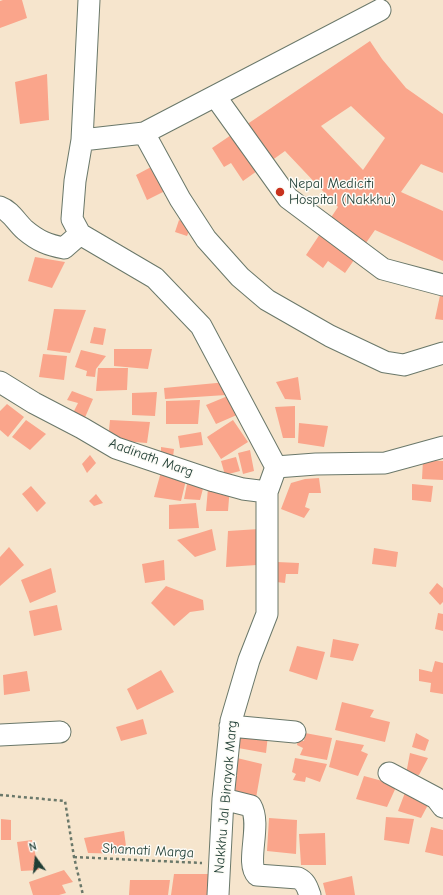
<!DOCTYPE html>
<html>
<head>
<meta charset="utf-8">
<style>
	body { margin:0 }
	#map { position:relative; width:443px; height:895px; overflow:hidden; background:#f6e5cd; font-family:"Comic Neue",sans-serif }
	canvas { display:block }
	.north { position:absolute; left:16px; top:839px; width:40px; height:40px; -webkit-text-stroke:3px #fdfcf7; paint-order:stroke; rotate:345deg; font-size:11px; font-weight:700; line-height:16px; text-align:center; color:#1f3d34 }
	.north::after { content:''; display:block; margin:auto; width:14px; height:18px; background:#1f3d34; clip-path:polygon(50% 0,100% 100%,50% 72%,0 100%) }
</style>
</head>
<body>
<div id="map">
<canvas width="443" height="895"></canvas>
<div class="north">N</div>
</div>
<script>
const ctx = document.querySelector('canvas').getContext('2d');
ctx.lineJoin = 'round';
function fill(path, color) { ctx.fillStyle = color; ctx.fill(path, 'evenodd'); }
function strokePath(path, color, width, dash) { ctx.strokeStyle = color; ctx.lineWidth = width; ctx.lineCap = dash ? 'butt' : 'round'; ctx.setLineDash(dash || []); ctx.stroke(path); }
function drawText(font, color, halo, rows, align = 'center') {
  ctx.font = font + ' "Comic Neue",sans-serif'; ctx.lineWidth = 3; ctx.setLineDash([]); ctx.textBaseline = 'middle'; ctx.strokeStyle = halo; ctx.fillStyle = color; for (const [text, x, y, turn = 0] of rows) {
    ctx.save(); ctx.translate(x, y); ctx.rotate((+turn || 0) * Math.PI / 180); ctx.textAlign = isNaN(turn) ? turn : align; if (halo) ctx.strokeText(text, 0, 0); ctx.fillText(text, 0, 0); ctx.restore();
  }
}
const building = new Path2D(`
	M3,0H22L27,18L0,28V1Z
	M370,41L382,59L406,88L443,114V173L421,164L401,192L443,211V261L375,230L345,273L328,261L323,268L306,255L338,207L285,151L243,181L231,163L224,167L212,148ZM351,106L385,138L363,170L321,126Z
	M47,74L49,120L20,124L15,82Z
	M153,166L165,191L147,200L136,175Z
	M179,220L191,226L187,236L175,232Z
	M35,257L65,262L52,288L28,281Z
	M442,286H443V320L435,319Z
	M54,309L86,310L70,353L47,350Z
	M94,327L106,329L103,345L90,343Z
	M114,349H152L148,369L114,366Z
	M81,350L106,356L96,369L95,377L86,376L87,371L75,367Z
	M43,354L67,356L64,380L39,377Z
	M98,368H128L127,390L96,391Z
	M298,377L301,400L285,399L276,382Z
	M227,382L226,395L165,399L164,388Z
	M72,391L93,399L83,422L70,419L78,403L67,400Z
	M157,392L155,416L132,415V393Z
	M235,393L246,411L216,424L206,405Z
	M200,400L198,424H166V401Z
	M7,404L24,417L8,437L0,430V411Z
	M295,406V438H283L275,407Z
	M26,420L46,434L30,450L12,437Z
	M110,420L150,422L147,443L108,440Z
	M233,420L248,442L221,459L207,437Z
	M299,423L328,426L324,447L298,443Z
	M201,432L203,445L180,448L178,436Z
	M161,447L174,449L173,457L161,456Z
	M250,450L254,471L243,474L238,453Z
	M90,455L96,463L87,473L82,464Z
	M236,457L240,471L225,475L221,461Z
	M423,460L443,461V480L422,479Z
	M161,472L187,476L181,501L154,497Z
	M319,478L321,493H309L305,507L310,509L304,518L281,509L291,483L305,479Z
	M188,479L205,481L200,500L184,499Z
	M412,484L433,486L431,502L412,500Z
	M31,486L46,503L37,512L22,494Z
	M230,486L228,511H206L208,488Z
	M96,494L103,503L94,506L89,501Z
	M196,503L199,528L169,529V505Z
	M212,529L216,550L195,557L177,540Z
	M259,529L257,565L226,567L228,531Z
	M9,547L24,565L0,586V557Z
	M374,548L398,552L396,567L372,564Z
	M164,560L165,580L145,583L142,564Z
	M277,562L299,563L298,574H286L285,583L276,582Z
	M51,568L56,592L30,603L21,580Z
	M437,583L443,588V602L440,605L429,593Z
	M166,586L203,600L204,610L190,612L174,626L151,603Z
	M57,605L62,630L34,636L29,611Z
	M438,613L443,614V631L435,629Z
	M333,639L359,644L353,661L330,657Z
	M297,646L325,652L317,680L289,671Z
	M435,661L443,663V694L430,692L431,683L419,681V669L432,672Z
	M161,670L174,692L137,710L127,689Z
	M27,671L30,691L4,695L3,675Z
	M342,702L374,710L370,717L390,722L385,742L335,730Z
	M143,719L147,734L121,741L116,727Z
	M240,732L268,735L266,753L238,748Z
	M305,733L332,738L327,760L300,755L303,748L297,745L298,739L304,741Z
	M416,733L429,740L425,751L412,747Z
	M336,740L364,745L361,751L368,754L358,776L329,767Z
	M410,753L428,758L419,775L406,774Z
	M237,758L262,764L256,798L235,793Z
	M295,758L327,764L320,782L306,777L305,782L293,780L296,774L292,772Z
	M364,776L397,785L387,807L356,799Z
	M406,790L429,803L421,818L398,811Z
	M386,817L414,819L409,844L384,840Z
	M269,818L297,820L296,854L267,851Z
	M1,819L11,820V840H1Z
	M431,827L443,830V856L425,852Z
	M124,831L127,854L88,853L84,838Z
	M325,833L326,865H301L299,834Z
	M32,840L39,870L21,871L17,842Z
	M64,870L73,882L62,885L66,893L59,895H33L29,882Z
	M174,874H213L210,895H171Z
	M352,876L355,895H326L323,883Z
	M130,880H170L168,895H129Z`);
const path = new Path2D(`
	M0,795L65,801L74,857L83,895
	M74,857L202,863`);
const minor = new Path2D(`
	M89,0L82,140L75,181L72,219L80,234L155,278L201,326L276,467
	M215,96L288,198L383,269L443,285
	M144,133L180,199L206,239L240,277L267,300L330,336L385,362L404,365L443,353
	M82,140L144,133L380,10
	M0,207C11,211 16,222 25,230C38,241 48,245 64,248L80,234
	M0,382L34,403L82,428L116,448L214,481L243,489L267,492
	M230,726L295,732
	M0,735L60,732
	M389,773L436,798L443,807
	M223,799L251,806C262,825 245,863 257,875L298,878C306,882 307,887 310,895
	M218,895L223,799L231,721L249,660L267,614V492L276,467L316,464L385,463L443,447`);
const markers = [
	[280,192,5,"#c8321e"]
];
const poiNames = [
	["Nepal Mediciti",289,184],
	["Hospital (Nakkhu)",289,200]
];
const streetNames = [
	["Aadinath Marg",151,458,20],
	["Nakkhu Jal Binayak Marg",226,797,-85],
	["Shamati Marga",148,851,3]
];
fill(building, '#faa58b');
strokePath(minor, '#6a786a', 23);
strokePath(path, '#6a786a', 2.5, [3, 3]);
strokePath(minor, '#fff', 21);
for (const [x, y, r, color] of markers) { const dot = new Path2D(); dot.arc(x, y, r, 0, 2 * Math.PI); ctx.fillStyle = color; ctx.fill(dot); strokePath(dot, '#fdfcf7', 1.5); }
drawText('14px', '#1f3d34', '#fdfcf7', poiNames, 'left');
drawText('14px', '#1f3d34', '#fdfcf7', streetNames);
</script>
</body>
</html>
